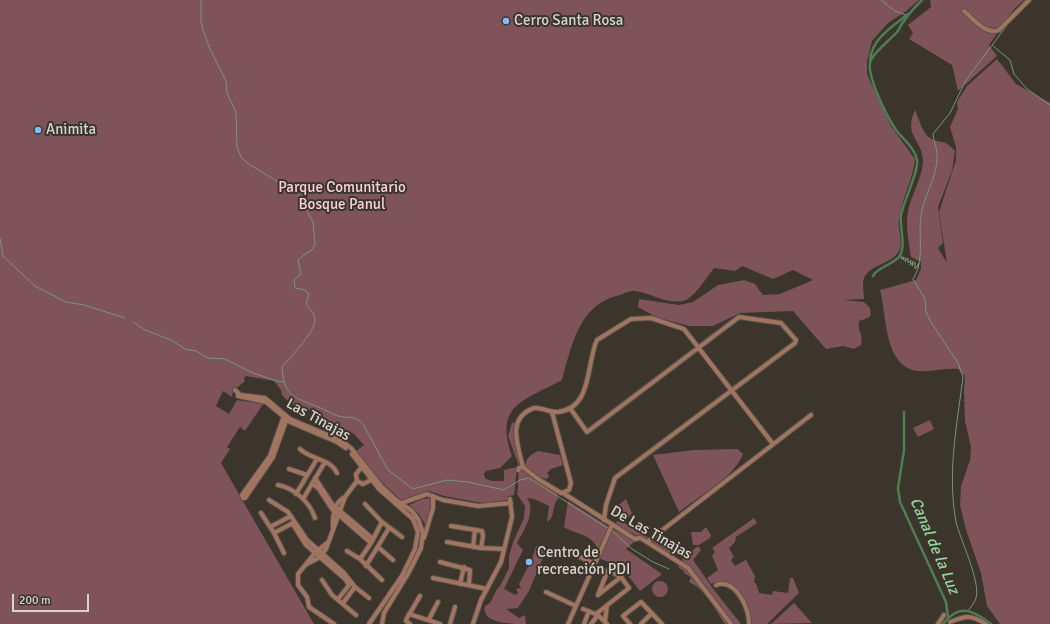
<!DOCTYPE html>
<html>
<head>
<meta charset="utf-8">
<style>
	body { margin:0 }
	#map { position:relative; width:1050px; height:624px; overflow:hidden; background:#3b352b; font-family:Signika,sans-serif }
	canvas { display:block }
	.scale { position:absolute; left:12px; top:594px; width:77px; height:18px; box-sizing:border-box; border:2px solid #d8d4ce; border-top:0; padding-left:5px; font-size:12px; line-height:14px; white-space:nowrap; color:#d8d4ce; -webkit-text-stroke:3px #3b352b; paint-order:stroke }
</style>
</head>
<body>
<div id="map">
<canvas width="1050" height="624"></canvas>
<div class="scale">200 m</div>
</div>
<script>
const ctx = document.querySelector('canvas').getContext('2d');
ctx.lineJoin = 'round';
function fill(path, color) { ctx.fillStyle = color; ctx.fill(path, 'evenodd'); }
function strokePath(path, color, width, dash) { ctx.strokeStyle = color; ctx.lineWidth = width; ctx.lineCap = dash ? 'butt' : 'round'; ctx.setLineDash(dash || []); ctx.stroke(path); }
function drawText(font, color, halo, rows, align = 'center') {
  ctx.font = font + ' Signika,sans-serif'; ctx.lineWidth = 4; ctx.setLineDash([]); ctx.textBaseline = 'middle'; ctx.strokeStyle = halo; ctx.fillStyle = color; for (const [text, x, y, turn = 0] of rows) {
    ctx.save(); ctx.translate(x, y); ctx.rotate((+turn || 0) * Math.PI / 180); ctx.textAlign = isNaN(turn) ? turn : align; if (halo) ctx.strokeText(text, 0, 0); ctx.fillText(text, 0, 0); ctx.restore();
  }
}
const green = new Path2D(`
	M0,0H919L905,12L888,23L872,41L867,62V74L891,126L915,159C913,180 902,198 899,219C897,228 903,240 900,249C893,265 871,263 864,278C862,283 864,294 864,299L844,300L864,302L870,308L871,315L868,318L859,321C857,330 864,336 861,345L854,349L843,346L826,349L793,311L740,313L713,326H689L656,317L638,307L639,299L679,305L693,302L718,285L744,280L755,284L763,295L780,294L813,280L793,270L773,279L742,266L735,271L714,268C708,276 695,296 686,300C670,306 651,293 635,291C631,290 625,293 620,295C579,304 572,344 562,380C524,401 494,404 512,456L500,468L486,471L484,474L485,478L491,481H504V470L517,467L514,495L508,496L509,500L482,503L444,496L429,491L401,500C384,485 369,470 356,451L364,445L354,434L331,423L310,410L291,404L282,395L281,390L274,381L246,376L244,378L245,381L233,391L232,397L223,391L216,406L229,414L237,400L263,404L245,431L240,427L227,447L230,449L221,463L314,624H0Z
	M930,0H1024L1015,8L989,45L997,56L958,91L952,65L909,39L913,33L908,25L931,7Z
	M997,59L1016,84L1050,103V624H1000L987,606L981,573L966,530L960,505L961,487L970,460L971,447L965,421L964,390L965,376L958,369C944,368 931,372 918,371C883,367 887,314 880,290L916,280L921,269V262L911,257C909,243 905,225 908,211C911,196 923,175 923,161C922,138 903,137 915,110C919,118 922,133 930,138C941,145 943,137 955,151L952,171L938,207L943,243L938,248L947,263L939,212L956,160V147L950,127L958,109L957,102L967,86Z
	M930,420L934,429L918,437L913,428Z
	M516,422L515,436L523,464L519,466L508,436L512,423Z
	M738,449L743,454C735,477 698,497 679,512L653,455L694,450Z
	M538,451L560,455L563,465L551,469L547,473L549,476L547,479L538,477L525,467C526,458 530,455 538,451Z
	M523,468L556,491L558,499C551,506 556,517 547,522L549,506L534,499L527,498C537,511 523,532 517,543L523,550L504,589L515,595L518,593L516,589L521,588L519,584L532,559L536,546L547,547V548L529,591L518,608L506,609L519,618L525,615L526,624C512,624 481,624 485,606L490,603L497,589L500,586L509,568V556L513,542L524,518L525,506L517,494C519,486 517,476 520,469Z
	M431,498L429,516L426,526L419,514L409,505L422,499Z
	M626,499L632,513L628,518L623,515L620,519L613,510Z
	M568,501L609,527L598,549C591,533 576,535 564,527Z
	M754,518L757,523L736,537L735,542L729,548L734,557L731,560L735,566L746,560L755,576L754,583H756L759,593L772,595L773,591L788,593L790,578H793L799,593L767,624H751C753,606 731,573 711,584L707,578L718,570L712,556L715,552L712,548Z
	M618,521C630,524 638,531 649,538C658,544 674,548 677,561L684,564L682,559L698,546L701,550L693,560L714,590L741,624H725C715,609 705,589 689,582L691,577L684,573L683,570L679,568L678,564L644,542L643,539L624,529L620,530L614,524Z
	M706,527L711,535L710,538L699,545H693L691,532H701Z
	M613,529L635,541L626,549L662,574L640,591L625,572L626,570L599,558Z
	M652 589a8 8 0 1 1 16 0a8 8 0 1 1-16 0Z
	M794,603L812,623L771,624Z`);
const stream = new Path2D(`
	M201,0V21L203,30L210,49L226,81L227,93L236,112L237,147L241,157L247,163L298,194L313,222L315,244L312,250L304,255L298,260L301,274L294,280L295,288L305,290L309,294C302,310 313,306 315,319C317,329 290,358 282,367C284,397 294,397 318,407C325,409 331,414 338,416C349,419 353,414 363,424L388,470L413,489L447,480L468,482L504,490L520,480L529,478L609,529
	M881,0L895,11L906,15
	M1027,5L1032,0
	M993,46L1010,60L1014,74L1027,89L1050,105
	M0,238L3,256L35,286L66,302L84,305L125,318
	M902,256L901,259L904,257L903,260L906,258L905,262L908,258V263L911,260L910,265L913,261L912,266L915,262V269L919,263L918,268
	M133,322L145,330L171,340L185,349L196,351L208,358L225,359L253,373L277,381L284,382
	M611,530L632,549L653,562L669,569
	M968,611C971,607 975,602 976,598C981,582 960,539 956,522C947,473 957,425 963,377L958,363L931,322L926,312L925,299L913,279C925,260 918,237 921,215C924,196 936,179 937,159C938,150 934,143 933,134L950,113L966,80L1008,24`);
const canal = new Path2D(`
	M870,61C871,39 893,26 908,14
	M873,276C875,269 893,264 899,257C907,245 899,228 901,215C904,200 919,171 917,160C915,148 902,138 896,130C888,118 864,72 871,60C877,49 889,41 898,31C900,28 901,24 904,21C909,13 915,7 922,0
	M904,412V450L898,488L900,502L946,602L948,617
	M943,624C959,603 973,610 991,624`);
const minor = new Path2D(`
	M964,11C973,19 987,36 999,30L1029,0
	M235,390L240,395
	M238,396L240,395L265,398L290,419L342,441L351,448L381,486L396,500L412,511L418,519L423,533L421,548L409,572L384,613L382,624
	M238,396L266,402L290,422L337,442L346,448
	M570,408L587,432L739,317L781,323L796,340L795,343L615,478L606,505L604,520
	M300,449C311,460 330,458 337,473
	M352,454L379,489L413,519L418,532L415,549L402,576L369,624
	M523,467C518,446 506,418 534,408C542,407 550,413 558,412C593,408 586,363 597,340L631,319L651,318L684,329L773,444
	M361,468L356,474L357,481L363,484L371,480
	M289,469L307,475
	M518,470L519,468L523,467L538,479L561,493L569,490L571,483L552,412
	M315,478L332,504L373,539
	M312,483L319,489L332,509L371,543
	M278,485C294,488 310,502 315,518
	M563,493L635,539L640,538L647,542L688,568L731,624
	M296,494L317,459
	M243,498L242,495L270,456L284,416
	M243,498H245L273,457L287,418
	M303,499L325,462
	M269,500L288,512L307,540L344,573L355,587L369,598
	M365,504L382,522L402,537
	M399,504L427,494L443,500L478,506L511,503
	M261,513L274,533L284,553
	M292,523L306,545L345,579L349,585
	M451,526L482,531L483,536L481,548
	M270,527L291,516
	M333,527C332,516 335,501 345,497
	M274,533L293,523
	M424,538L433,508V496
	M328,542L315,553L298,574V585L307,597L309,607L334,624
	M447,542L481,548L504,549
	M647,542L811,415
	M378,547L393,560
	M473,547L475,530
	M565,550L595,564
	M347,551L360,559L382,580
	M360,559L371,543L382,522
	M440,562L470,570L469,585
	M307,564L320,557L326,549L345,497L357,481
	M366,566L389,528
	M433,578L487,589
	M322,580L332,595L356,615
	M460,584L464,567
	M716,585C735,577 750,609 749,624
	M546,592L576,606
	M598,595L621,577
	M338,599L350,584
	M343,603L355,587
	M583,609L598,615L607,624
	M409,614L440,624
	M596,614L629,588L621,577L608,570L598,595
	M429,619L438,602
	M605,621L607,605
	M950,622C965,616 970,614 986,624
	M410,624L406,621L407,618L420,596
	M450,624L455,607
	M473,624L481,600L501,562L512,517L510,499
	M568,624L612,525
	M584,624L589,611
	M591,624L598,615
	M630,624L623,616L641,602L662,624
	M641,624L652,613
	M938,624L944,615`);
const markers = [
	[506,21,4,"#82bcfa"],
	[38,130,4,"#82bcfa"],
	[529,562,4,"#82bcfa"]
];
const poiNames = [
	["Cerro Santa Rosa",514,21],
	["Animita",46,130],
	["Centro de",537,553],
	["recreación PDI",537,570]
];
const parkNames = [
	["Parque Comunitario",342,188],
	["Bosque Panul",342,205]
];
const streetNames = [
	["Las Tinajas",318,420,29],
	["De Las Tinajas",651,533,30]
];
const waterNames = [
	["Canal de la Luz",934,546,67]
];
fill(green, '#7e535a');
strokePath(stream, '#789779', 1);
strokePath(canal, '#4f7d54', 2.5);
strokePath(minor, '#575248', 6);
strokePath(minor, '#a17462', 4);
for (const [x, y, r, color] of markers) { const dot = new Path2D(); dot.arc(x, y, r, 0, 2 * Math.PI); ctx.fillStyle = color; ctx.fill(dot); strokePath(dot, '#3b352b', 1.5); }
drawText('15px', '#d8d4ce', '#3b352b', poiNames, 'left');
drawText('15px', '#fad2d8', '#3b352b', parkNames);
drawText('15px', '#d8d4ce', '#3b352b', streetNames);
drawText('italic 16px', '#92d79a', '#3b352b', waterNames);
</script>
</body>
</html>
